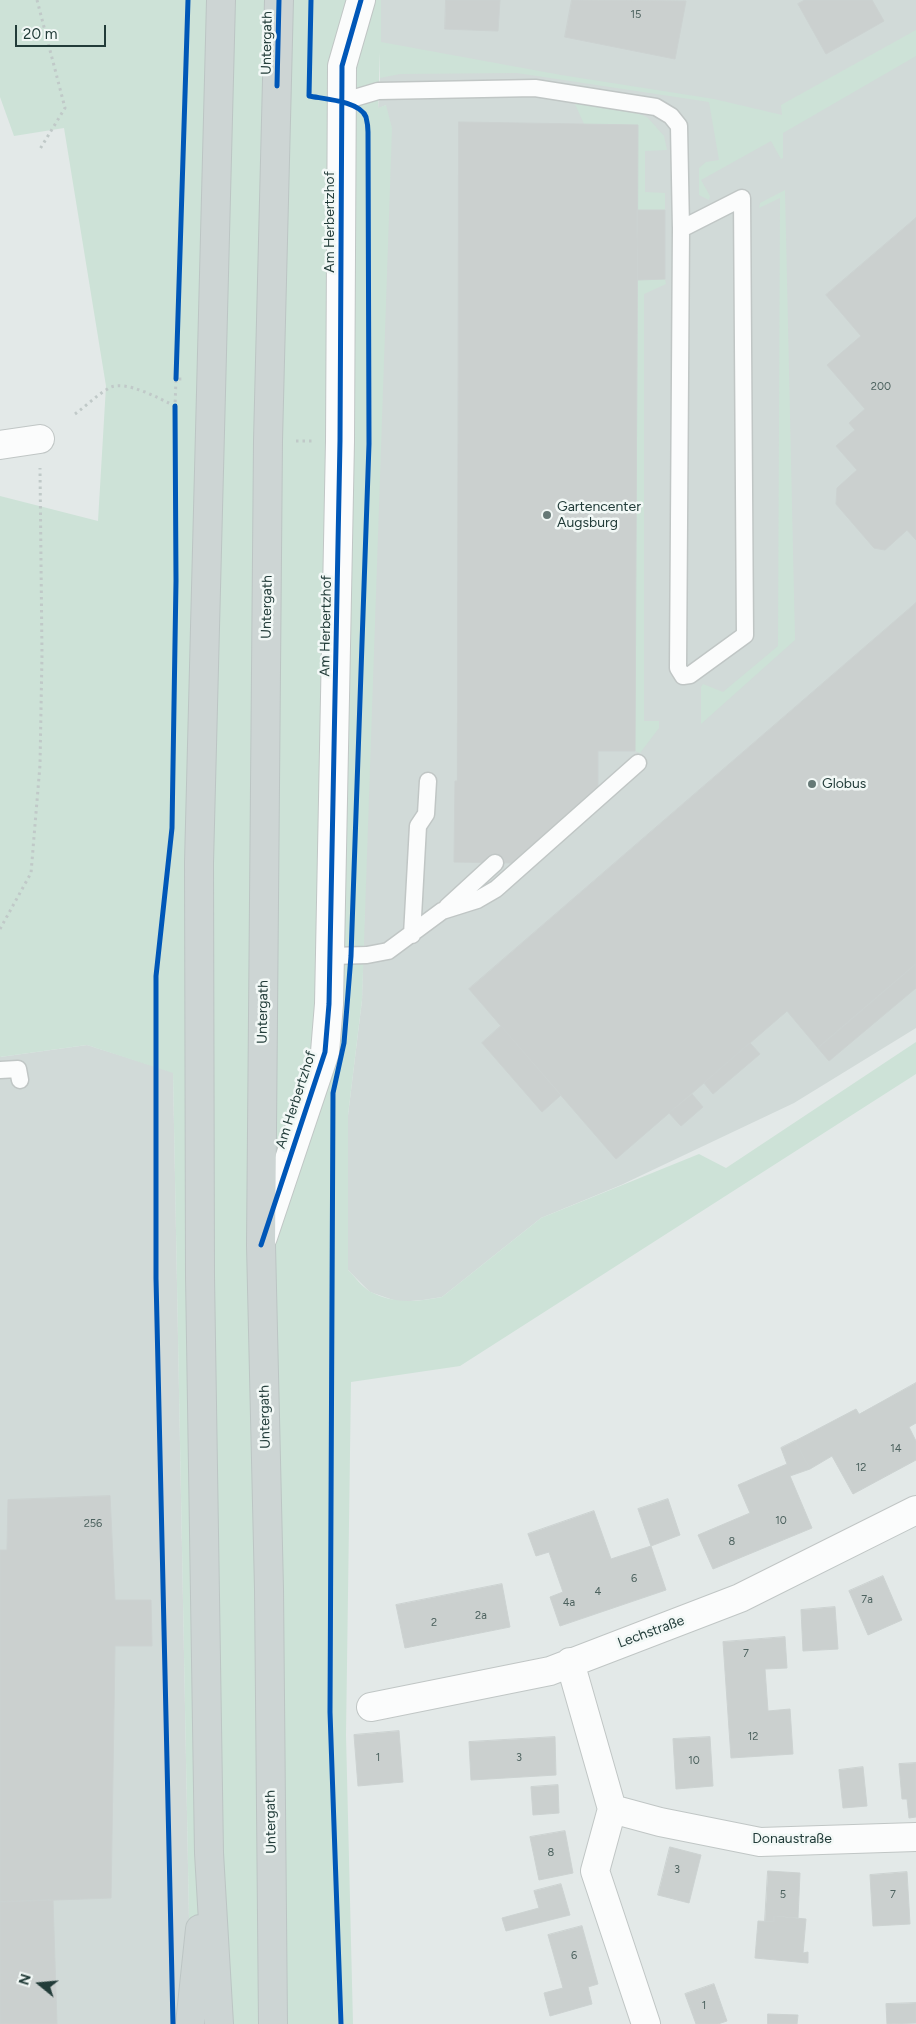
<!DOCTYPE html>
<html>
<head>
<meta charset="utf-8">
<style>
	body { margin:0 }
	#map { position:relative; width:916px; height:2024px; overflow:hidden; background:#e3e9e8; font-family:Figtree,sans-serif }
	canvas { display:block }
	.north { position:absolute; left:15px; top:1959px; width:50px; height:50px; -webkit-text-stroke:4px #f2f8f6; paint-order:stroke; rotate:287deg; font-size:14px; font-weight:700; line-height:20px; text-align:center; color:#223c39 }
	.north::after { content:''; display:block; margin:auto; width:18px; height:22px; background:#223c39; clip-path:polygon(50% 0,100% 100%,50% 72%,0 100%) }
	.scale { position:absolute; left:15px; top:25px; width:91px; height:22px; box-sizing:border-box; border:2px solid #223c39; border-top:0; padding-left:6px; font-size:15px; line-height:18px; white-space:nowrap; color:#223c39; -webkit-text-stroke:4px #f2f8f6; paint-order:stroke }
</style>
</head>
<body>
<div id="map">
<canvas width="916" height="2024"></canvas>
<div class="north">N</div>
<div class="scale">20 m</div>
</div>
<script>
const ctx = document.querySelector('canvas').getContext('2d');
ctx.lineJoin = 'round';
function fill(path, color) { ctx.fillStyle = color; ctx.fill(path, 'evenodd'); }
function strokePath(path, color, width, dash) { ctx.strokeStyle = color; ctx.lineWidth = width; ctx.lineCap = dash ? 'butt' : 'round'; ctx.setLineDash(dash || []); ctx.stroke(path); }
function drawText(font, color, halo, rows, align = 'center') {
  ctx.font = font + ' Figtree,sans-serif'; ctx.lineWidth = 5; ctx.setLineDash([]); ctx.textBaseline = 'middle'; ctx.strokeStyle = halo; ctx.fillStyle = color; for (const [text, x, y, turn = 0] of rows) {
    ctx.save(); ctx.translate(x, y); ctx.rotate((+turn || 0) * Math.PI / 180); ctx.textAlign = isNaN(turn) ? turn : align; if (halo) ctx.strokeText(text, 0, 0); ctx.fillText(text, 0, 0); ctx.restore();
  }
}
const built = new Path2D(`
	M381,0H916V1028L794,1103L621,1185L541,1218L442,1297L423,1300L399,1302L370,1292L348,1270V1115L362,1000L386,105L378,109L380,78Z
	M87,1045L173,1072L191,2024H0V1057Z`);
const green = new Path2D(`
	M0,0H381V42L561,75L714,99L782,115L781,105L916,30V56L783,133V158L781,159L771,141L701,180L710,196L709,200L699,195V168L706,162L719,160L709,102L517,73L400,74L380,78V52L378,108L386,105L392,128L362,1000L348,1115V1270C355,1277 363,1288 371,1292C394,1304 417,1302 442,1297L541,1218L699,1154L726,1168L916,1042V1074L460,1366L351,1382L346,1735L353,2024H191L173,1073L87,1045L0,1057V496L98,521L106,386L64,128L14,136L0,97Z
	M577,103L638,113L648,118L664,136L667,150L645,151V192L665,193V210H637L638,125L584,124L575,104Z
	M785,190L795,640L701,724V687L703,684L723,692L778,646L780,198L759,208L760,203Z
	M665,279L666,284L644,294V721H659V728L640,753L635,751L638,280Z`);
const building = new Path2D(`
	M446,0H500L498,31L445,29Z
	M572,0L686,1L675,59L565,37Z
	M805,0H872L884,21L826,54L798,4Z
	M459,122L638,125L635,751H598V789L515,863L454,862L455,781H457Z
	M637,210H665V279L638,280Z
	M916,218V540L907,530L885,550L874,548L836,504L837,488L857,470L836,446L855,430L849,423L865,409L827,365L861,336L826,295Z
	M916,603V964L818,1048L787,1011L616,1159L469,989Z
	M916,964V988L829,1061L818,1048Z
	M501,1026L561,1095L542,1112L482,1043Z
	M750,1043L760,1054L713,1094L704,1083Z
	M692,1094L703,1107L681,1126L669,1113Z
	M916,1383V1423L909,1427L916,1441V1460L853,1494L832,1456L810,1469L795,1441L856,1409L859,1414Z
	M795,1441L810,1469L790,1476L812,1528L713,1569L698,1535L750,1513L738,1485L787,1464L781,1448Z
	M110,1496L115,1600H151L152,1646H115L111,1898L0,1902V1550H7L8,1500Z
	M668,1499L680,1535L651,1546L638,1509Z
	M594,1511L611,1559L651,1546L666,1590L560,1626L550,1597L563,1592L549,1552L536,1556L528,1534Z
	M883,1576L902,1620L868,1635L849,1591Z
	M502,1584L510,1627L405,1648L396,1605Z
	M835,1607L838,1649L803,1651L801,1610Z
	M785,1637L787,1668L765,1669L768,1711L790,1709L793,1754L731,1758L723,1642Z
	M399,1731L403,1782L358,1786L354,1735Z
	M555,1737L556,1775L471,1780L469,1742Z
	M710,1737L713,1786L676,1789L673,1739Z
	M916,1763V1817L909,1818L907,1799H902L899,1764Z
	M863,1767L867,1806L843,1808L839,1770Z
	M558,1785L559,1813L533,1815L531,1787Z
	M565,1831L573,1873L539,1880L530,1837Z
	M670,1847L701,1855L689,1903L658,1895Z
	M768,1871L800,1873L798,1918L774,1916V1922L765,1921Z
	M907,1872L910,1924L873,1926L870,1875Z
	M561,1884L570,1915L506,1931L502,1918L539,1908L534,1891Z
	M53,1900L57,2024H0V1902Z
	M774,1916L806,1919L803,1953L808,1952V1963L755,1958L758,1921L774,1922Z
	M582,1926L598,1984L588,1987L592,2004L550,2016L544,1993L563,1988L548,1935Z
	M714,1984L727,2021L718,2024H696L685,1994Z
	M916,2003V2023L887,2024L886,2004Z
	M768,2014L798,2015L797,2024H768Z`);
const path = new Path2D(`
	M37,0L65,108L40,149
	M75,414C86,406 97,395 109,388C125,379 160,399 175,406L176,379H183
	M296,441H312
	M0,929L31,873L40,765L42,654L40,468`);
const lane = new Path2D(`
	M341,102L378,91L535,88L656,107L671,116L679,126L681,229L678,668L683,676L690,675L745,635L742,198L681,229
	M447,907L495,863
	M412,935L418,826L426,814L428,781
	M331,956L367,955L388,951L442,911L477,900L496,889L638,763
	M0,1070L18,1069L20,1080`);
const street = new Path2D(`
	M0,445L40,439
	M263,1237L325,1052L329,1004L340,441L342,66L361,0
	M570,1662L612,1809L660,1822L760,1842L916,1837
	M371,1707L550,1671L740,1598L916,1510
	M612,1809L595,1871L646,2024`);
const primary = new Path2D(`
	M190,2024L200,1929
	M219,2024L209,1853L200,1276L199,863L221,0
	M273,2024L269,1589L261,1245L268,441L279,0`);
const cycleway = new Path2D(`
	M311,0L309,96C324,99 360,101 366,117C367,121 368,127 368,132L369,444L351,956L344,1043L333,1093L330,1712L341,2024
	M277,86L279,0
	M176,379L188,0
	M261,1245L325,1052L329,1004L340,441L342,66L361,0
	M173,2024L156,1278V976L172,828L176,581L175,406`);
const markers = [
	[547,515,5,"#667976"],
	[812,784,5,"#667976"]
];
const numberNames = [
	["15",636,15],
	["200",881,387],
	["14",896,1449],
	["12",861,1468],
	["10",781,1521],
	["256",93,1524],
	["8",732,1542],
	["6",634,1579],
	["4",598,1592],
	["7a",867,1600],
	["4a",569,1603],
	["2a",481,1616],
	["2",434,1623],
	["7",746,1654],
	["12",753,1737],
	["1",378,1758],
	["3",519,1758],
	["10",694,1761],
	["8",551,1853],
	["3",677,1870],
	["5",783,1895],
	["7",893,1895],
	["6",574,1956],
	["1",704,2006]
];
const streetNames = [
	["Untergath",267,43,-89],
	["Am Herbertzhof",330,222,-90],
	["Untergath",267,607,-89],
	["Am Herbertzhof",326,626,-89],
	["Untergath",263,1012,-89],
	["Am Herbertzhof",296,1100,-72],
	["Untergath",265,1417,-91],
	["Lechstraße",651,1632,-20],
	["Untergath",271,1822,-91],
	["Donaustraße",792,1839]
];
const poiNames = [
	["Gartencenter",557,507],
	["Augsburg",557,523],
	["Globus",822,784]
];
fill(built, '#d1dad8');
fill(green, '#cde2d7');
fill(building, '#cbd0cf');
strokePath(building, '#ccd2d1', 1);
strokePath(lane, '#c0c6c5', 19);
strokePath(street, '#c0c6c5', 30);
strokePath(primary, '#bcc5c4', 30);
strokePath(path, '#c0c9c8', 3, [2.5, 4]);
strokePath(lane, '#fbfcfc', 16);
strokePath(street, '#fbfcfc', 28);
strokePath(primary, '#cdd5d4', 28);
strokePath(cycleway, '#0057b8', 5);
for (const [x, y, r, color] of markers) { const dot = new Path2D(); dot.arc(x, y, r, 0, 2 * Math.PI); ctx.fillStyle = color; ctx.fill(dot); strokePath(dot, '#f2f8f6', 2); }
drawText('11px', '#4d625f', null, numberNames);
drawText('14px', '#223c39', '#f2f8f6', streetNames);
drawText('14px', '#223c39', '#f2f8f6', poiNames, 'left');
</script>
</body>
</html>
